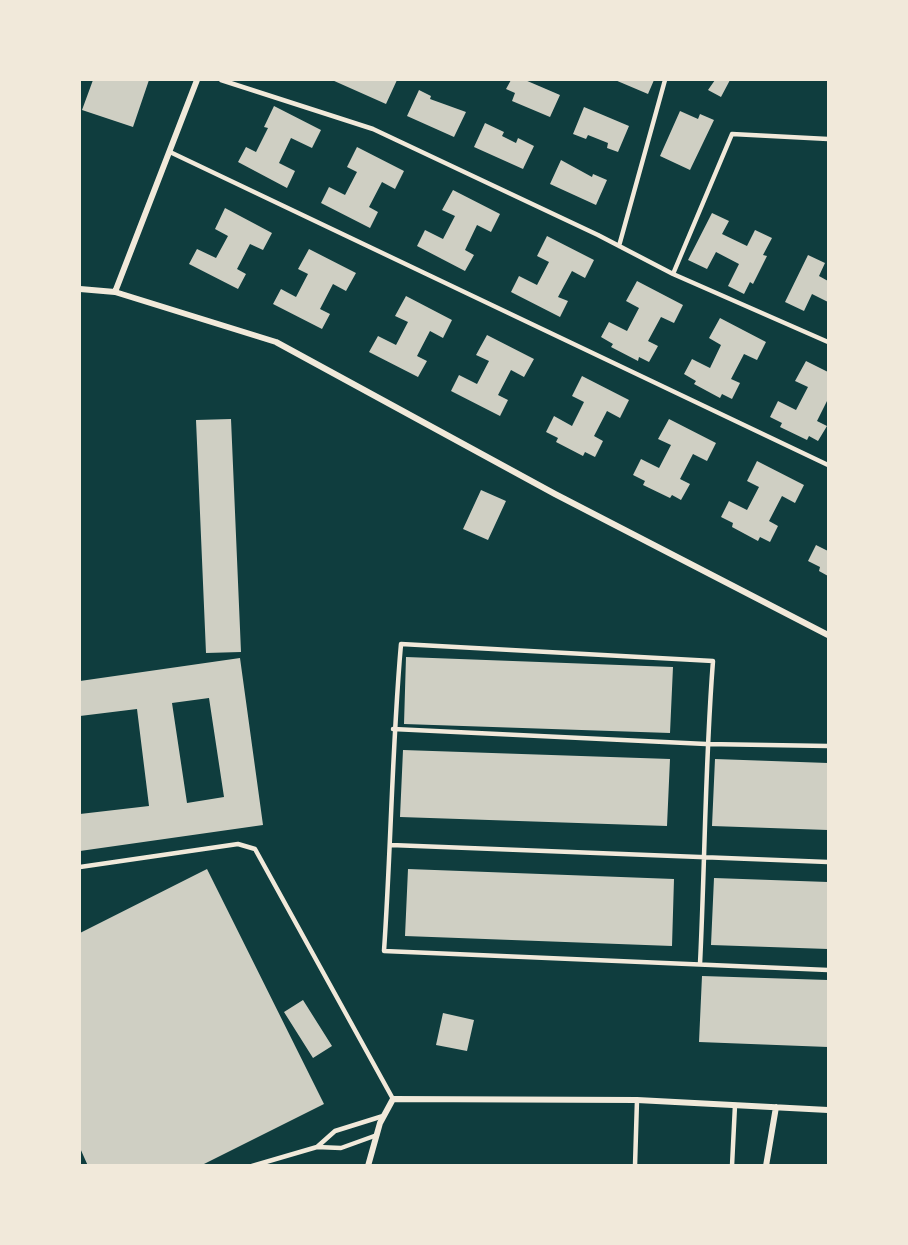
<!DOCTYPE html>
<html>
<head>
<meta charset="utf-8">
<style>
	body { margin:0 }
	#map { position:relative; width:908px; height:1245px; overflow:hidden; background:#0f3d3e; font-family:"Golos Text",sans-serif }
	canvas { display:block }
	.frame { position:absolute; inset:0; border:81px solid #f1e9da; pointer-events:none }
</style>
</head>
<body>
<div id="map">
<canvas width="908" height="1245"></canvas>
<div class="frame"></div>
</div>
<script>
const ctx = document.querySelector('canvas').getContext('2d');
ctx.lineJoin = 'round';
function fill(path, color) { ctx.fillStyle = color; ctx.fill(path, 'evenodd'); }
function strokePath(path, color, width, dash) { ctx.strokeStyle = color; ctx.lineWidth = width; ctx.lineCap = dash ? 'butt' : 'round'; ctx.setLineDash(dash || []); ctx.stroke(path); }
const building = new Path2D(`
	M93,80H149L133,127L82,110Z
	M332,80H397L386,104Z
	M511,80H525L560,95L550,117L512,101L515,93L506,89Z
	M615,80H654L648,94Z
	M715,80H730L721,97L708,90Z
	M419,90L431,96L430,99L466,112L454,137L407,116Z
	M274,106L321,130L312,148L291,138L279,163L295,171L287,188L238,162L246,147L256,152L268,128L264,127Z
	M584,107L629,126L618,152L607,148L608,143L588,135L586,139L573,134Z
	M680,111L698,119L700,114L714,120L690,170L660,156Z
	M485,123L504,132L502,136L516,143L518,138L534,146L523,169L474,147Z
	M357,147L404,171L395,189L382,182L369,207L378,212L370,228L321,203L329,187L345,195L357,172L347,167Z
	M561,160L592,177L593,174L607,180L596,205L550,184Z
	M453,190L500,214L491,232L477,225L465,250L474,255L465,271L417,246L425,230L443,239L455,216L442,210Z
	M225,208L272,233L263,250L250,244L237,269L246,274L238,289L189,264L197,249L216,258L228,236L215,229Z
	M712,213L729,221L722,234L747,246L755,230L772,238L763,255L767,256L753,284L750,282L744,294L728,286L739,264L716,252L707,269L688,260Z
	M547,236L594,260L585,278L572,271L558,297L568,301L560,317L511,292L519,276L537,285L549,262L537,256Z
	M309,249L356,273L346,291L333,284L320,309L330,314L322,329L273,304L281,289L296,297L308,274L298,269Z
	M808,255L825,263L819,276L828,281V302L812,294L804,311L785,302Z
	M637,281L683,305L674,323L661,317L648,341L658,346L649,362L639,357L638,361L611,347L613,344L601,337L609,322L627,331L639,308L626,301Z
	M406,296L452,320L443,338L430,331L417,356L427,361L418,377L369,352L378,336L396,345L408,322L395,316Z
	M720,318L766,342L757,360L744,354L731,379L740,383L732,399L722,394L720,398L694,384L696,381L684,374L692,359L710,368L721,345L709,338Z
	M487,335L534,359L524,377L511,370L498,395L508,400L500,416L451,391L459,375L477,384L489,361L476,355Z
	M806,361L828,372V399L817,421L827,426L818,441L809,436L807,440L780,427L782,423L770,417L778,401L796,410L808,387L795,381Z
	M582,376L629,400L620,418L607,411L594,436L603,441L595,457L585,452L583,456L556,442L558,438L546,432L554,416L572,426L584,402L572,396Z
	M231,419L241,652L206,653L196,420Z
	M669,419L716,443L707,461L693,454L680,479L690,484L681,500L672,495L670,498L643,485L645,481L633,475L641,459L659,468L671,445L658,439Z
	M757,461L804,485L795,503L782,496L769,521L778,526L770,542L760,537L758,541L732,527L733,523L721,517L729,501L747,510L759,487L747,481Z
	M481,490L506,501L488,540L463,529Z
	M816,545L828,551V576L819,571L820,567L808,561Z
	M406,657L673,667L670,733L404,724Z
	M240,658L263,825L80,851V814L149,806L137,709L80,716V681ZM209,698L224,797L187,803L172,703Z
	M403,750L670,759L667,826L400,817Z
	M715,759L828,763V830L712,826Z
	M207,869L324,1104L200,1166H88L80,1148V933Z
	M408,869L674,879L672,946L405,936Z
	M714,878L828,882V949L711,945Z
	M702,976L828,980V1047L699,1042Z
	M303,1000L332,1046L313,1058L284,1012Z
	M443,1013L474,1020L467,1051L436,1045Z`);
const service = new Path2D(`
	M221,80L373,129L598,235L673,274L828,342
	M170,152L828,465
	M619,246L665,80
	M673,274L732,134L828,139
	M393,729L706,744L828,746
	M391,845L828,862
	M80,867L238,844L255,849L393,1099
	M700,964C705,863 705,762 713,661L401,644C392,746 391,849 384,951L828,970
	M317,1147L335,1131L383,1116
	M252,1166L317,1147L341,1148L377,1135
	M635,1166L637,1100
	M732,1166L735,1105`);
const minor = new Path2D(`
	M80,289L115,292L276,342L555,494L828,635
	M115,292L197,80
	M368,1166L380,1123L393,1099L637,1100L828,1110
	M766,1166L776,1107`);
fill(building, '#cfcfc3');
strokePath(service, '#f1e9da', 4.5);
strokePath(minor, '#f1e9da', 6);
</script>
</body>
</html>
